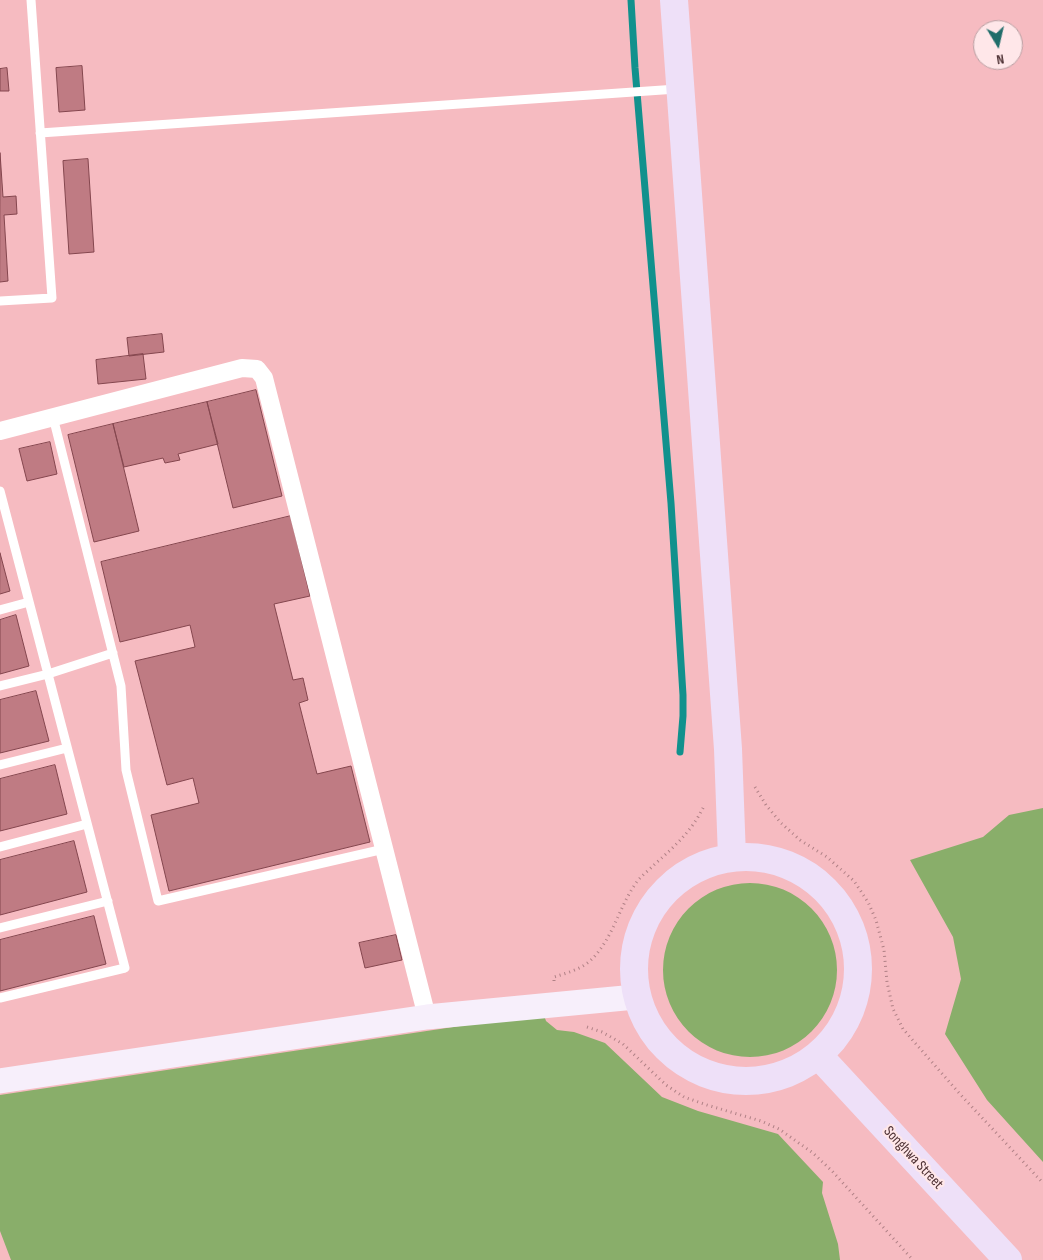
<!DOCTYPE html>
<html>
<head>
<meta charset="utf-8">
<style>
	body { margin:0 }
	#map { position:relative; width:1043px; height:1260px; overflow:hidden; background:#f6bbc1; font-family:"Sofia Sans Condensed",sans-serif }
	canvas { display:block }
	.north { position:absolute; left:973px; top:20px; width:50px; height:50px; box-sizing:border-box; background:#ffe7e9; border:1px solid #b89ea1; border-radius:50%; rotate:171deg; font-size:14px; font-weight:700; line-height:20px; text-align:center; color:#4e3134 }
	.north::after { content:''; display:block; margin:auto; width:18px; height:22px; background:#216d6a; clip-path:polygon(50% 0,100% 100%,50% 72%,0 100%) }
</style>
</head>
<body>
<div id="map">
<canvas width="1043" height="1260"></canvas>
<div class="north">N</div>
</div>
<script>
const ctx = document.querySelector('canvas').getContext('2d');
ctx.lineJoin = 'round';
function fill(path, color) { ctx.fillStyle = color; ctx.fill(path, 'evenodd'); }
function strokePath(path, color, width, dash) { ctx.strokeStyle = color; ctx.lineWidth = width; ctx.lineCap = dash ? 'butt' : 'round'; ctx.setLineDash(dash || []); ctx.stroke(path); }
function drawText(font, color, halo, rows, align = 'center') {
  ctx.font = font + ' "Sofia Sans Condensed",sans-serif'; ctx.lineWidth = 4.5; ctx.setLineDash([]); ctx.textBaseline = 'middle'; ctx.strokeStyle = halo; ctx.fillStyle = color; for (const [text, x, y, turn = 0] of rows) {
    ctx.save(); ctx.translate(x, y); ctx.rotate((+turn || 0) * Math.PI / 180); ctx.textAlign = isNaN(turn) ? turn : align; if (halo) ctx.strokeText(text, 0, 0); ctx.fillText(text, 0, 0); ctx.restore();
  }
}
const green = new Path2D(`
	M1043,808V1162L987,1100L945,1034L961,979L953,937L910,860L983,837L1009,815Z
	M663 970a87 87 0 1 1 174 0a87 87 0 1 1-174 0Z
	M544,1015L546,1021L557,1030L574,1032L605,1043L662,1097L698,1111L778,1134L823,1182L822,1193L838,1244L840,1260H11L0,1231V1095L480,1023Z`);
const stream = new Path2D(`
	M631,0L635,68L671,503L683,695V716L680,752`);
const building = new Path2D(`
	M82,66L85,110L59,112L56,68Z
	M7,68L9,91H0V69Z
	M0,153L3,197L16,196L17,214L4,215L8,281L0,282Z
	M88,159L94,252L69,254L63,161Z
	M162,334L164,352L129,356L127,338Z
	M143,354L146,379L98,384L96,360Z
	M256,390L282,496L233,508L207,402Z
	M207,402L218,444L178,454L180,460L165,463L163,458L124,467L113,424Z
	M113,424L139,531L94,542L68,435Z
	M50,442L57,474L27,481L19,449Z
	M291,516L310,596L274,604L293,680L303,678L308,700L299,703L317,774L351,766L370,842L169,891L151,815L199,803L193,778L167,785L135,661L195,647L190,625L120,642L101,562Z
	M0,553L10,591L0,594Z
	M16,615L29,666L0,674V620Z
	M36,691L49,741L0,753V700Z
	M55,765L67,814L0,831V779Z
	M74,841L87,892L0,915V860Z
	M94,916L106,964L0,991V940Z
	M396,935L402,960L365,968L359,943Z`);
const path = new Path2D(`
	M755,787L766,805L781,823L800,840L827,857L854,881L868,902L876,920L884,950L887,982L893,1009L903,1029L959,1093L1043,1183
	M554,981V977C567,973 582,969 592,959C613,938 619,907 636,883C641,876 649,870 655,864C675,846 692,831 704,806
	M587,1027L602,1032L623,1044L666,1085L684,1097L707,1105L761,1121L779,1129L813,1153L832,1171L913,1260`);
const lane = new Path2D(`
	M40,133L677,89
	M0,301L52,298L31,0
	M53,417L121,686L126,770L158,901L384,849
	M0,491L125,968L0,998
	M0,610L29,602
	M0,686L48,674L113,653
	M0,765L67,748
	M0,847L87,824
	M0,928L108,901`);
const street = new Path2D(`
	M0,431L242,368L257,369L264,378L427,1017`);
const secondary = new Path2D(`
	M0,1081L427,1017L635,997`);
const primary = new Path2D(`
	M674,0L728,749L732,857
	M634 969a112 112 0 1 1 224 0a112 112 0 1 1-224 0Z
	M819,1056L1008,1260`);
const streetNames = [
	["Songhwa Street",913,1158,47]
];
fill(green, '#89ae6a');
strokePath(stream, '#11918d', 7);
fill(building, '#bf7b83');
strokePath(building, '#84464e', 1);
strokePath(path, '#b08186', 3, [1, 4]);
strokePath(lane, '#fff', 9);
strokePath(street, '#fff', 18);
strokePath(secondary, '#f7effb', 25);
strokePath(primary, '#eee0f8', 28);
drawText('15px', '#4e3134', '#ffe7e9', streetNames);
</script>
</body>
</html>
